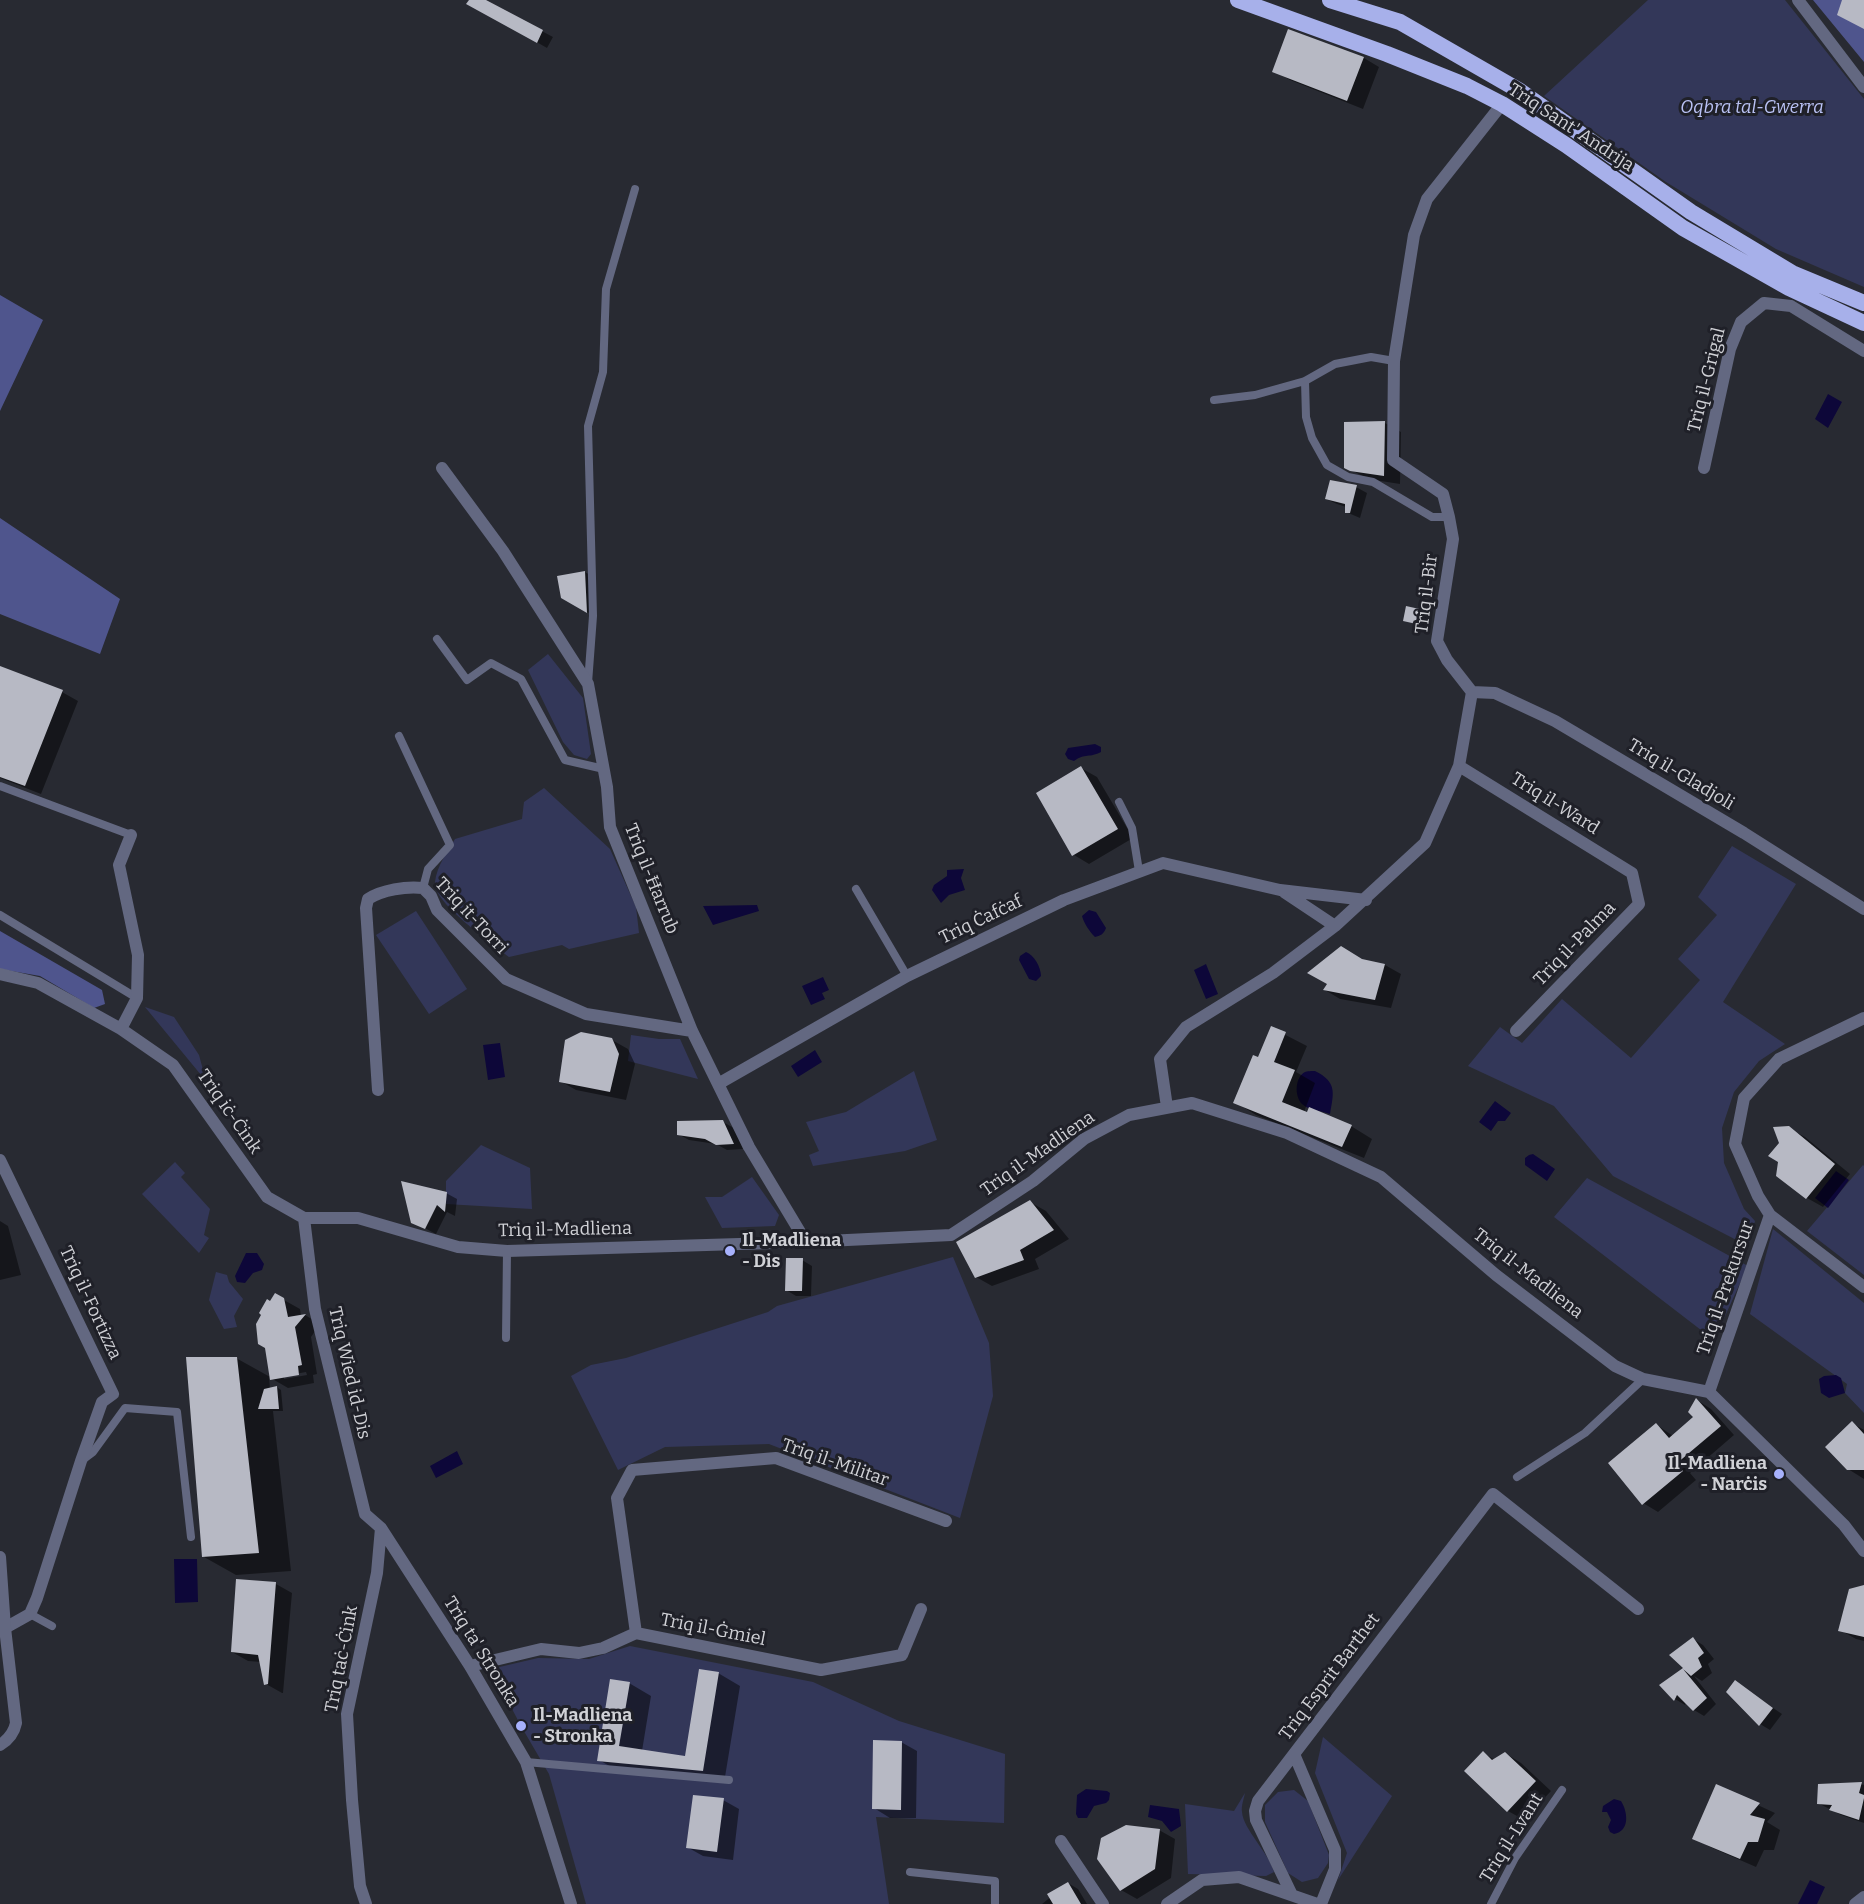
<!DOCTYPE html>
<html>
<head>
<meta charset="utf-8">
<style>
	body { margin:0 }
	canvas { display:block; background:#282a32 }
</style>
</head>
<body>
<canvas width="1864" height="1904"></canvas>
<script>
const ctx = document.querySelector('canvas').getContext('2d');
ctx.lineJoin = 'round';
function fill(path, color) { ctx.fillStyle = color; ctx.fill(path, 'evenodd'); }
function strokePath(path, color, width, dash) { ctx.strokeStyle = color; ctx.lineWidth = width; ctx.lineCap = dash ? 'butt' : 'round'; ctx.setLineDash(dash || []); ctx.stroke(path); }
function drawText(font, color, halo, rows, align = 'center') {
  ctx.font = font + ' Bitter,serif'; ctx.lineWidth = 6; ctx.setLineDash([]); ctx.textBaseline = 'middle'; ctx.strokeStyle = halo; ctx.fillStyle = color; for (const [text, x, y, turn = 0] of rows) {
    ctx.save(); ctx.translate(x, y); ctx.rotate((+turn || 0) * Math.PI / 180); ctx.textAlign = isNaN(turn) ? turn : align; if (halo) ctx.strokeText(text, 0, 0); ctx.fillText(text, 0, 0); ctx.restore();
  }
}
const green = new Path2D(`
	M1648,0H1785L1864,99V287L1776,249L1666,182L1544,96Z
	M548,654L583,698L591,754L587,759L574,755L563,742L528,670Z
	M544,788L610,849L636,907L639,933L569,949L562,945L509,957C493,944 432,902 435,882C437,866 447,852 455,839L522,819L524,802Z
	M1732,846L1796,884L1723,1002L1785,1044L1759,1061L1734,1092L1722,1128L1724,1163L1744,1209L1755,1221L1748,1246L1613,1176L1554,1106L1468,1066L1500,1027L1522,1043L1562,999L1631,1058L1700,980L1678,959L1717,915L1698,897Z
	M416,911L467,989L429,1014L376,935Z
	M145,1007L174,1017L199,1055L206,1081Z
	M631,1035L659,1039H680L698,1079L628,1061Z
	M914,1071L937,1140L905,1151L813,1166L809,1155L819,1151L806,1122L846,1112Z
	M481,1145L530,1168L532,1209L446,1204V1181Z
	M175,1162L185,1173L181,1177L210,1209L204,1235L209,1238L199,1253L142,1194Z
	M1863,1165L1864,1166V1275L1807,1231Z
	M752,1177L779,1215L775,1226L722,1228L705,1197H722Z
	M1587,1178L1748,1266L1714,1340L1554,1217Z
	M1773,1229L1864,1303V1413L1845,1393L1847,1384L1750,1314Z
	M953,1257L989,1343L993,1396L960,1518L769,1444L665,1447L618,1470L571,1376L591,1365L626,1358L768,1312L777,1306Z
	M216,1272L227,1275L229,1282L243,1299L234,1316L237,1327L224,1329L209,1300Z
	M630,1646L813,1682L899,1721L1005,1754L1004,1823L876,1817L889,1904H586L549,1774L521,1726L491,1669L538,1658L589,1659Z
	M1323,1737L1392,1796L1338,1880L1347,1853L1315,1773Z
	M1294,1790L1308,1801L1329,1855L1328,1863L1318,1878L1302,1882L1288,1873L1265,1822V1805L1278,1792Z
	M1245,1793C1244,1798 1241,1806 1242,1812C1243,1829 1269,1853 1274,1872L1266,1876L1188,1874L1185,1804L1234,1811Z`);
const forest = new Path2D(`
	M1813,0H1864V62Z
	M0,295L43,320L0,411Z
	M0,518L120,599L100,654L0,614Z
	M0,931L102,990L105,1004L94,1008L40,976L0,969Z`);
const water = new Path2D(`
	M1828,394L1842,402L1828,428L1815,419Z
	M1095,744L1101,747V752C1090,758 1085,753 1074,761L1068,759L1065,754L1068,748Z
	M964,869L961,878L965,890L949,895L941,903L932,890L934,885L947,876V870Z
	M757,905L759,911L713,925L703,906Z
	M1089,910L1096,912L1106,928C1104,934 1100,936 1095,937C1089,931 1084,923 1082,916Z
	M1026,952C1034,955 1041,967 1041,976L1036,981L1029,979L1019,960L1020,956Z
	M1206,964L1218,994L1206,999L1194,970Z
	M823,977L829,990L822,993L825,999L811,1005L802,986Z
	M500,1043L505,1077L488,1080L483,1045Z
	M815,1050L822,1062L798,1077L791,1066Z
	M1315,1071C1337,1082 1334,1092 1330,1114C1322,1111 1308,1110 1302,1104C1294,1096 1295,1077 1305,1072C1306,1071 1313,1071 1315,1071Z
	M1495,1101L1511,1113L1505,1121H1498L1491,1131L1479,1122Z
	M1533,1154L1555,1169L1547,1181L1525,1165V1158L1529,1155Z
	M1836,1171L1849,1180L1828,1208L1815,1198Z
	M246,1253H257L264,1264L262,1270L253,1273L245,1283L237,1282L235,1276Z
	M1836,1375L1841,1378L1845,1393L1829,1398L1821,1393L1819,1379L1824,1376Z
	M457,1451L463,1464L436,1478L430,1466Z
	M174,1559H197L198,1602L175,1603Z
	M1086,1789L1107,1791L1110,1793L1109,1800L1106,1803L1094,1806L1087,1818H1078L1076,1814L1077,1795Z
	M1614,1799L1621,1801C1628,1812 1630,1831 1614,1834L1610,1832L1608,1827L1611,1820L1607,1812H1602L1603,1806Z
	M1150,1805L1179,1809L1181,1826L1171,1832L1162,1821L1148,1817Z
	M1810,1880L1825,1887L1817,1904H1798Z`);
const shadow = new Path2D(`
	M470,0H483L553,37L547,48L468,3Z
	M1289,31L1364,58L1379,67L1363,109L1290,80L1274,71Z
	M1385,423L1401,432L1400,484L1368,479L1346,467Z
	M1356,487L1367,493L1360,518L1346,512V507L1337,504L1326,499Z
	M585,572L595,578L596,617L573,604L559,577Z
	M1424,611L1428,614L1425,626L1404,620Z
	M0,668L62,692L78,701L41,794L0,778Z
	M1081,768L1097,777L1133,838L1089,864L1074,855Z
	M1363,961L1385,965L1401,974L1391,1008L1340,999L1325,990Z
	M1272,1028L1307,1046L1296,1072L1315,1083L1304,1112L1351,1126L1372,1139L1364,1158L1256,1115L1235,1102L1259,1059Z
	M612,1040L628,1049L635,1064L626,1100L576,1090L560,1081Z
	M723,1122L734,1128L743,1149L727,1150L716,1144L689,1140L678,1134Z
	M1788,1128L1805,1137L1850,1174L1823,1207L1807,1198L1777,1175L1780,1143Z
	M446,1193L457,1199L455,1216L447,1212L436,1234L413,1222Z
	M1030,1202L1046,1211L1069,1239L1035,1259L1039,1269L992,1286L976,1277Z
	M0,1221L8,1226L21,1275L0,1280Z
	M802,1260L812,1266L811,1296H796L786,1290Z
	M275,1295L300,1309L301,1316L305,1315L320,1324L311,1337L317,1374L313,1375L314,1383L288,1388L269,1377L270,1389L277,1387L281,1390L283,1411H273L291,1571L236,1575L204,1557L236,1358L272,1378L271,1303ZM306,1372L307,1375L284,1379V1376Z
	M1697,1400L1711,1409L1734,1435L1690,1473L1696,1480L1658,1512L1643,1503L1657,1425L1673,1436L1695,1417Z
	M1852,1423L1864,1430V1479L1848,1469Z
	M276,1584L292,1593L283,1693H282L266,1684L261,1662L248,1661L232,1652Z
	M1864,1587V1641L1856,1639L1840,1630Z
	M1693,1639L1703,1645L1714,1659L1708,1664L1712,1673L1702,1681L1694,1676L1716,1704L1704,1716L1694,1710L1686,1702L1685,1705L1675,1699L1662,1685L1685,1668Z
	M718,1673L740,1686L724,1783L620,1772L599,1760L629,1683L651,1696L642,1751L687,1758Z
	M1735,1682L1782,1714L1770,1730L1760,1724Z
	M901,1742L917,1751L916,1818H890L874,1808Z
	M1483,1753L1495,1760L1505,1753L1521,1763L1551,1791L1524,1820L1508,1811L1466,1770Z
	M1861,1784L1864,1785V1823L1841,1815L1818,1803Z
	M1717,1786L1775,1813L1767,1822L1780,1830L1774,1850H1764L1756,1867L1710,1847L1694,1838Z
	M723,1800L739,1809L733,1860L703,1856L687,1847Z
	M1159,1830L1175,1839L1171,1878L1137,1899L1121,1890Z
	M1068,1883L1078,1889L1087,1904H1042Z`);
const building = new Path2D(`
	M469,0H486L543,30L537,43L466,4Z
	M1842,0H1864V29L1837,15Z
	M1288,29L1364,57L1347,101L1272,72Z
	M1385,421L1384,476L1350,471L1344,468V422Z
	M1330,480L1357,485L1350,513H1345V504L1325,499Z
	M585,571L587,613L561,598L557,576Z
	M1406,606L1424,610L1421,625L1403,621Z
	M0,666L63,690L25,786L0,777Z
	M1081,766L1118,829L1072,856L1036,793Z
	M1341,946L1362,959L1385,964L1375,1000L1323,990L1327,984L1307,973Z
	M1271,1026L1286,1032L1274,1062L1295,1070L1282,1102L1307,1112L1309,1107L1352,1125L1342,1147L1233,1103L1253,1055L1258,1057Z
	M581,1032L612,1038L619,1054L610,1092L559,1082L565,1040Z
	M723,1120L734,1144L716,1145L705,1139L677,1135V1121Z
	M1789,1126L1835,1164L1806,1199L1776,1176L1778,1162L1768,1156L1779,1143L1773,1127Z
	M401,1181L447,1192L445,1212L437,1205L425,1229L411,1223Z
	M1030,1200L1054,1230L1020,1250L1024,1260L975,1278L956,1242Z
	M786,1258H803L802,1291H785Z
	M275,1293L284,1298L288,1317L306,1314L295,1327L302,1365L298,1366L299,1375L270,1380L265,1348L258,1344L256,1324L261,1315L259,1313L267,1299L270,1301Z
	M186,1357H237L259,1553L202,1557Z
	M277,1386L279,1409H258L264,1389Z
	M1696,1398L1721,1426L1676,1464L1683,1471L1642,1505L1608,1463L1656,1423L1669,1438L1693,1417L1688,1412Z
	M1852,1421L1864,1434V1470H1847L1825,1447Z
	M236,1579L276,1582L268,1684L264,1685L258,1655L231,1652Z
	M1864,1585V1637L1838,1631L1849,1589Z
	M1693,1637L1704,1653L1698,1658L1702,1667L1691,1676L1683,1669L1707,1698L1693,1711L1677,1695L1674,1701L1659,1685L1683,1668L1669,1655Z
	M699,1669L719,1672L703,1771L597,1761L610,1679L630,1682L619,1746L685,1756Z
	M1735,1680L1773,1708L1759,1726L1726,1692Z
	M873,1740L902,1741L901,1810L872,1809Z
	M1483,1751L1492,1760L1505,1752L1536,1781L1507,1812L1464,1771Z
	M1862,1782L1859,1793L1864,1795V1798L1859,1820L1829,1810L1832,1805L1817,1804L1818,1784Z
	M1716,1784L1760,1803L1750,1815L1765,1819L1758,1842H1748L1740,1859L1692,1839Z
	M693,1795L724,1798L717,1852L686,1848Z
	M1126,1825L1160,1829L1155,1869L1120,1891L1097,1859L1101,1838Z
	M1068,1882L1081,1904H1053L1047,1894Z`);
const service = new Path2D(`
	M1305,381L1306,417L1312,438L1327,465L1348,477L1373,482L1432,517H1449
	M1214,400L1255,395L1305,381L1335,364L1371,357L1394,361
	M437,639L467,680L491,663L521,679L565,760L604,769
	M588,683L593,616L588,426L603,372L606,289L635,189
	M399,736L450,845L428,869L423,888
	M0,786L131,835
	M1119,802L1132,828L1139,871
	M856,889L907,976
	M0,915L137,998
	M506,1338L507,1251
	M81,1461L93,1452L125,1408L177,1412L191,1537
	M1517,1477L1585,1433L1643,1379
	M30,1614L52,1626
	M526,1762L729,1780
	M910,1872L995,1881V1904
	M1491,1904L1515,1858L1562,1790`);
const minor = new Path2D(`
	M1798,0L1864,87
	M442,468L503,551L588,684L607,787L610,827L692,1031L749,1147L806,1242
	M1704,468L1730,349L1741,322L1764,303L1791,306L1864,351
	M1472,692L1495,693L1555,721L1744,833L1864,909
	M1459,766L1632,873L1639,904L1516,1031
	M1284,892L1335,926
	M0,974L38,983L121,1029L173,1065L267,1197L304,1218H358L458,1247L507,1251L806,1242L951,1235L1033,1181L1084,1139L1129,1115L1192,1103L1287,1133L1381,1177L1496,1275L1615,1366L1643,1379L1709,1392L1844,1525L1864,1551
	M121,1029L137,998L138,955L119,865L131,835
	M718,1084L907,976L1064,900L1163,863L1280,890L1366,900
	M378,1090L366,908L368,899C382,890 406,886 423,888L431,896L437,910L506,979L586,1014L692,1031
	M1167,1107L1160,1059L1186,1027L1273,973L1335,926L1425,843L1459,766L1472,692L1447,660L1437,641L1453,539L1449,517L1443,494L1393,460L1394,361L1414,235L1427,199L1502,104
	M0,1160L113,1394L102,1402L81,1461L37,1598L30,1614L5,1628
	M1770,1215L1864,1287
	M304,1218L315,1309L365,1514L381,1528L470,1666L526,1762L571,1904
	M1709,1392L1770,1215L1758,1196L1735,1144L1744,1098L1779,1059L1864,1018
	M636,1633L617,1498L632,1470L776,1458L946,1521
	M470,1666L541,1649L579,1653L603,1648L636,1633L821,1670L902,1655L921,1609
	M1294,1754L1335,1850V1869L1321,1904
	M1061,1841L1103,1904
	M1292,1895L1256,1820L1255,1811L1258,1801L1493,1494L1638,1609
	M366,1904L360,1886L352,1800L347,1714L377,1573L381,1528
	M1167,1904L1202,1880L1239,1877L1317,1904
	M1855,1904L1864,1897`);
const tertiary = new Path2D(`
	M0,1557L5,1628L16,1723C14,1733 8,1740 0,1745`);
const trunk = new Path2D(`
	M1238,0L1387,54L1467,86L1502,104L1566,145L1683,228L1789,288L1864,323
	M1330,0L1400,22L1520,91L1691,212L1794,274L1864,303`);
const markers = [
	[730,1251,6,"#a7b1fc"],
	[1779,1474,6,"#a7b1fc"],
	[521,1726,6,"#a7b1fc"]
];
const parkNames = [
	["Oqbra tal-Gwerra",1752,108]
];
const streetNames = [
	["Triq Sant' Andrija",1571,128,33],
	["Triq il-Grigal",1707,380,-76],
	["Triq il-Bir",1427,594,-83],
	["Triq il-Gladjoli",1681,775,31],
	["Triq il-Ward",1555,804,32],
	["Triq il-Ħarrub",651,879,68],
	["Triq it-Torri",471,916,47],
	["Triq Ċafċaf",981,920,-26],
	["Triq il-Palma",1575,944,-46],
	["Triq iċ-Ċink",229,1112,55],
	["Triq il-Madliena",1038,1154,-35],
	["Triq il-Madliena",565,1230,-1],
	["Triq il-Madliena",1528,1274,38],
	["Triq il-Prekursur",1726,1288,-71],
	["Triq il-Fortizza",90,1303,65],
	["Triq Wied id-Dis",349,1373,77],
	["Triq il-Militar",835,1463,19],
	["Triq il-Ġmiel",713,1630,11],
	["Triq ta' Stronka",481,1652,58],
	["Triq taċ-Ċink",342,1659,-79],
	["Triq Esprit Barthet",1330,1677,-53],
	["Triq il-Lvant",1512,1838,-58]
];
const poiNames = [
	["Il-Madliena",742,1241],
	["- Dis",742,1262],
	["Il-Madliena",1767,1464,"right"],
	["- Narċis",1767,1485,"right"],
	["Il-Madliena",533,1716],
	["- Stronka",533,1737]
];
fill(green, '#333759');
fill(forest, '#4f558d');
fill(water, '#0d0739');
fill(shadow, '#0007');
fill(building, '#b7b9c4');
strokePath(service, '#636881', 8);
strokePath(minor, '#636881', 12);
strokePath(tertiary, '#636881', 12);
strokePath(trunk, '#a7b0ea', 16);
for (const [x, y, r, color] of markers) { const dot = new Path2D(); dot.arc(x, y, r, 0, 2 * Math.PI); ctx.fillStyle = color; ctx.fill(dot); strokePath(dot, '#1f2028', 2); }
drawText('italic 18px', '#bac2f5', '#1f2028', parkNames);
drawText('18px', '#d0d1d6', '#1f2028', streetNames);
drawText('bold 18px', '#d0d1d6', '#1f2028', poiNames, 'left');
</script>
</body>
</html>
